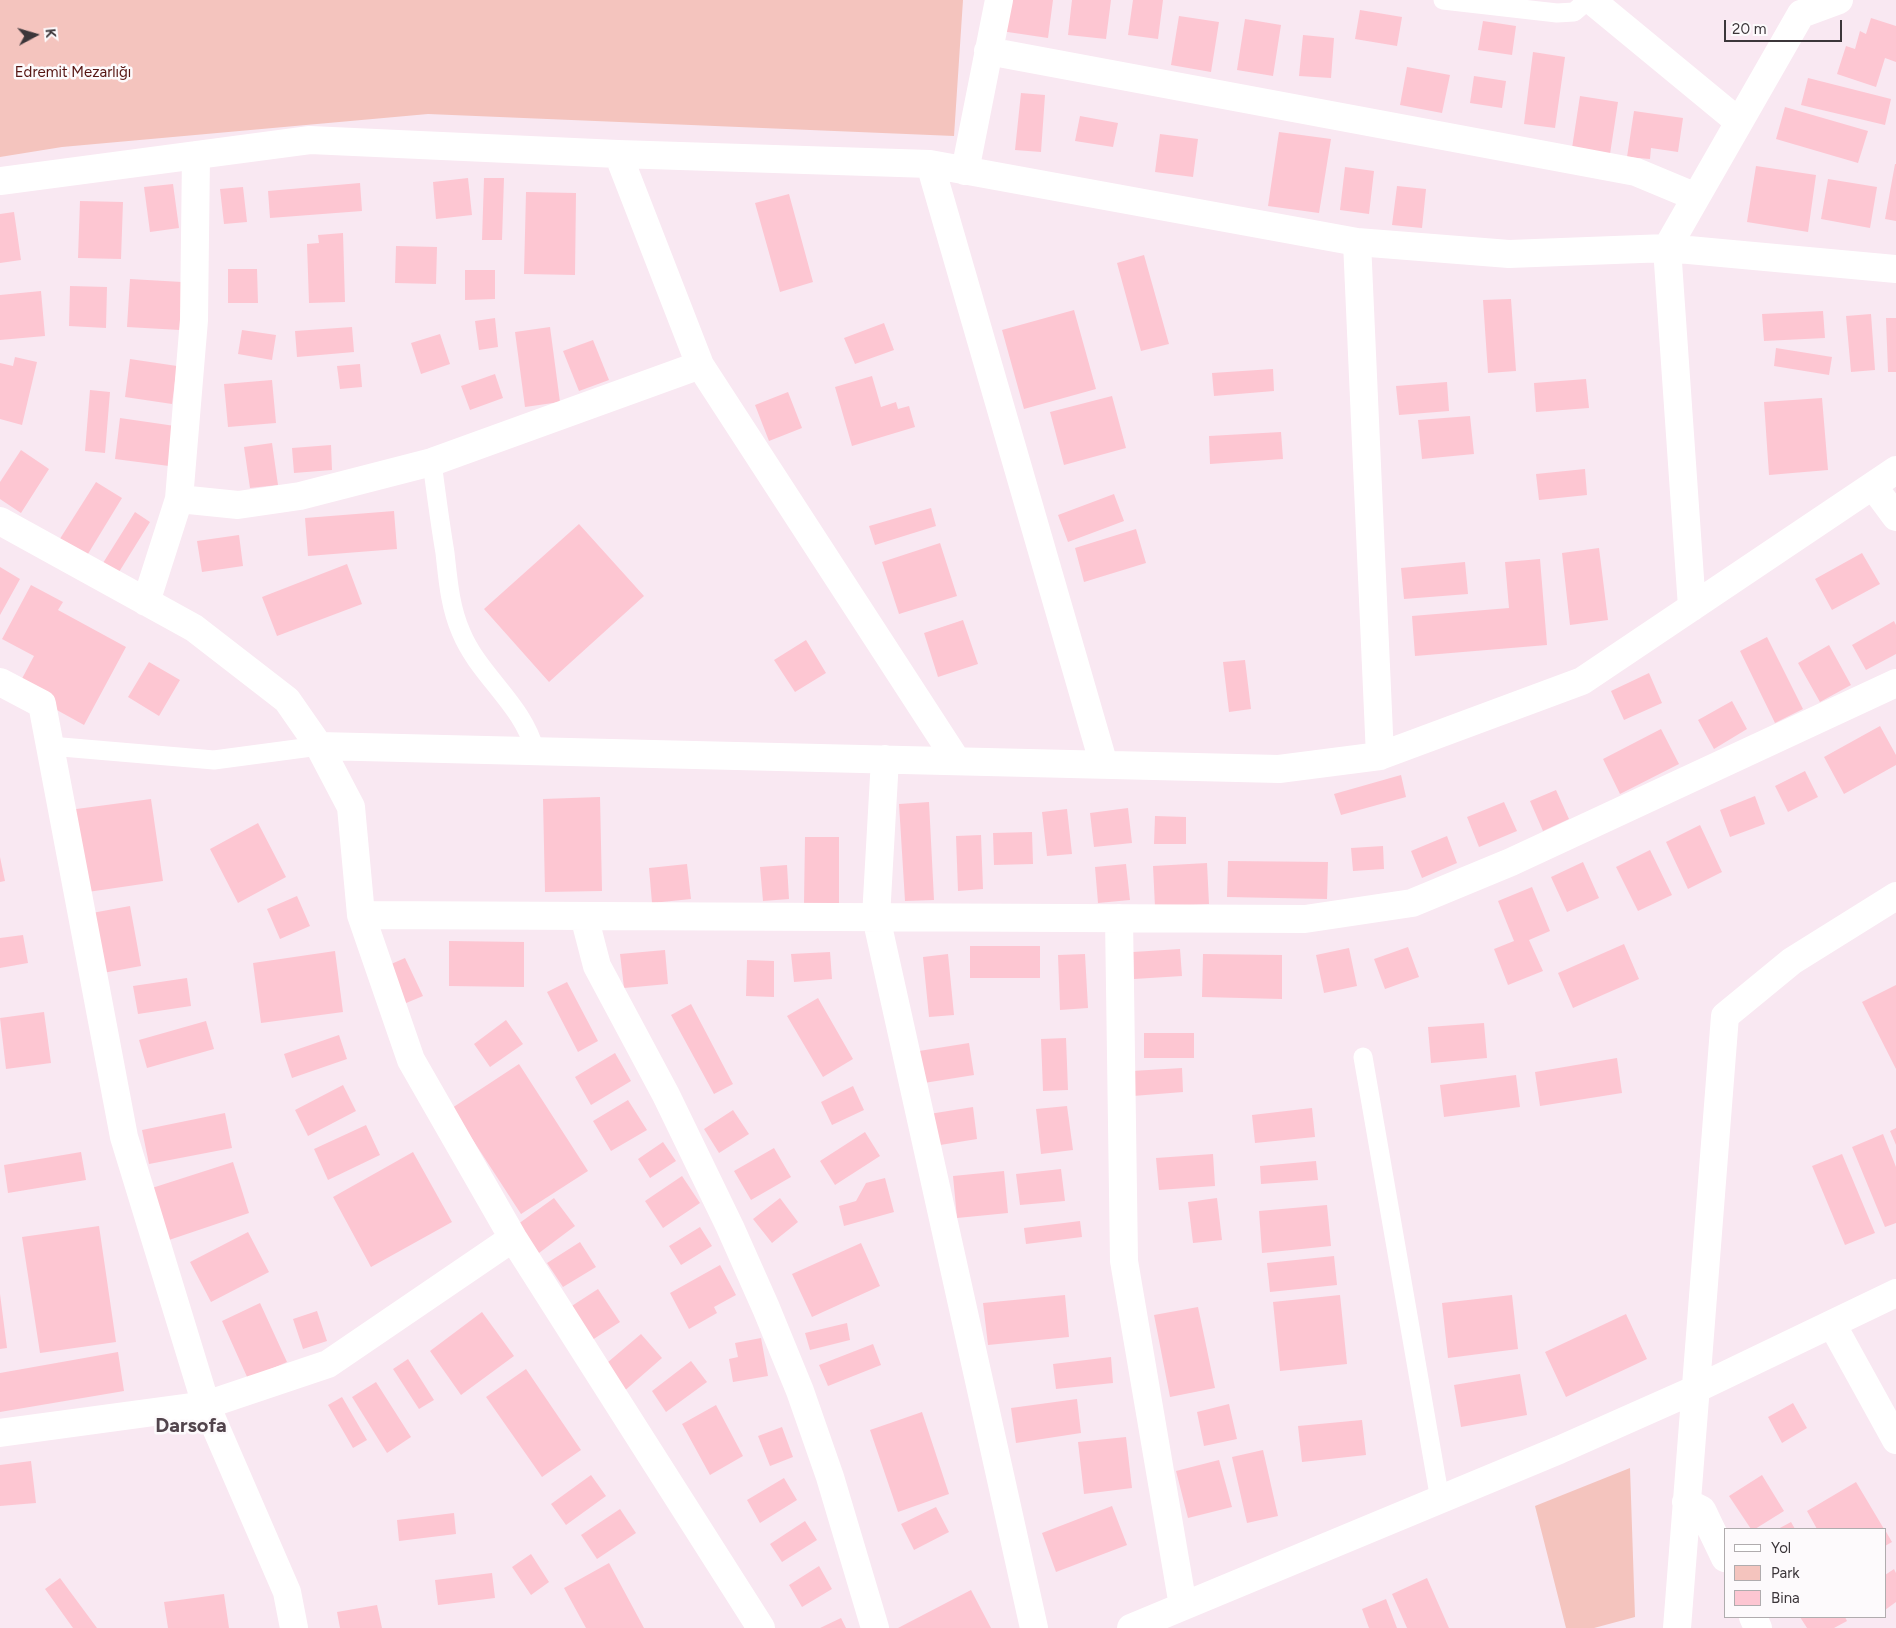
<!DOCTYPE html>
<html>
<head>
<meta charset="utf-8">
<style>
	body { margin:0 }
	#map { position:relative; width:1896px; height:1628px; overflow:hidden; background:#f9e8f2; font-family:Figtree,sans-serif }
	canvas { display:block }
	.legend { position:absolute; left:1724px; top:1528px; width:162px; height:90px; box-sizing:border-box; background:#fdfafc; border:1px solid #b0acae; margin:0; padding:6px 9px; list-style:none; font-size:15px; color:#3c363a }
	.legend li { display:flex; align-items:center; gap:10px; height:25px }
	.legend b { width:25px; border:1px solid #b0acae }
	.north { position:absolute; left:10px; top:10px; width:50px; height:50px; -webkit-text-stroke:4px #fdfafc; paint-order:stroke; rotate:84deg; font-size:14px; font-weight:700; line-height:20px; text-align:center; color:#3c363a }
	.north::after { content:''; display:block; margin:auto; width:18px; height:22px; background:#3c363a; clip-path:polygon(50% 0,100% 100%,50% 72%,0 100%) }
	.scale { position:absolute; left:1724px; top:20px; width:118px; height:22px; box-sizing:border-box; border:2px solid #3c363a; border-top:0; padding-left:6px; font-size:15px; line-height:18px; white-space:nowrap; color:#3c363a; -webkit-text-stroke:4px #fdfafc; paint-order:stroke }
</style>
</head>
<body>
<div id="map">
<canvas width="1896" height="1628"></canvas>
<ul class="legend">
<li><b style="height:6px;background:#fff"></b>Yol</li>
<li><b style="height:14px;background:#f4c4be"></b>Park</li>
<li><b style="height:14px;background:#fdc6d2"></b>Bina</li>
</ul>
<div class="north">K</div>
<div class="scale">20 m</div>
</div>
<script>
const ctx = document.querySelector('canvas').getContext('2d');
ctx.lineJoin = 'round';
function fill(path, color) { ctx.fillStyle = color; ctx.fill(path, 'evenodd'); }
function strokePath(path, color, width, dash) { ctx.strokeStyle = color; ctx.lineWidth = width; ctx.lineCap = dash ? 'butt' : 'round'; ctx.setLineDash(dash || []); ctx.stroke(path); }
function drawText(font, color, halo, rows, align = 'center') {
  ctx.font = font + ' Figtree,sans-serif'; ctx.lineWidth = 5; ctx.setLineDash([]); ctx.textBaseline = 'middle'; ctx.strokeStyle = halo; ctx.fillStyle = color; for (const [text, x, y, turn = 0] of rows) {
    ctx.save(); ctx.translate(x, y); ctx.rotate((+turn || 0) * Math.PI / 180); ctx.textAlign = isNaN(turn) ? turn : align; if (halo) ctx.strokeText(text, 0, 0); ctx.fillText(text, 0, 0); ctx.restore();
  }
}
const green = new Path2D(`
	M0,0H963L954,136L428,114L62,147L0,157Z
	M1630,1468L1635,1617L1594,1628H1566L1535,1506Z`);
const building = new Path2D(`
	M1005,0H1053L1048,38L1001,31Z
	M1072,0H1111L1106,39L1068,35Z
	M1133,0H1163L1158,39L1128,35Z
	M1360,10L1402,17L1397,46L1355,39Z
	M1179,16L1219,22L1211,72L1171,65Z
	M1871,18L1896,26V62L1885,58L1876,87L1837,74L1846,46L1855,49L1860,31L1866,34Z
	M1245,19L1281,25L1273,76L1237,70Z
	M1483,21L1516,26L1512,55L1478,50Z
	M1303,35L1334,38L1331,78L1299,76Z
	M1533,52L1565,57L1555,128L1524,124Z
	M1407,67L1450,75L1442,113L1400,105Z
	M1474,76L1506,81L1502,108L1470,103Z
	M1808,78L1891,99L1885,125L1801,105Z
	M1021,93L1045,95L1041,152L1015,150Z
	M1580,96L1618,102L1610,154L1572,148Z
	M1785,107L1868,131L1858,163L1776,139Z
	M1634,111L1683,118L1678,152L1651,148L1650,159L1627,157Z
	M1080,116L1118,123L1113,147L1075,141Z
	M1279,132L1331,139L1319,213L1268,206Z
	M1160,134L1198,139L1193,177L1155,172Z
	M1895,164H1896V221L1885,219Z
	M1756,166L1816,175L1808,232L1747,222Z
	M1345,167L1374,171L1369,214L1340,210Z
	M468,178L472,215L436,219L433,182Z
	M484,178H504L502,240H482Z
	M1828,179L1877,187L1870,228L1821,219Z
	M360,183L362,211L270,218L268,191Z
	M173,184L179,228L150,232L144,187Z
	M1397,186L1426,189L1422,228L1392,225Z
	M243,187L247,222L224,224L220,189Z
	M526,192L576,193L575,275L524,274Z
	M789,194L813,282L780,292L755,203Z
	M80,201L123,202L121,259L78,258Z
	M14,212L21,260L0,263V214Z
	M343,233L345,302L309,303L307,244L319,243L318,235Z
	M396,246L437,247L436,284L395,283Z
	M1144,255L1169,344L1141,351L1117,263Z
	M228,269H257L258,303H228Z
	M465,270H495V299L465,300Z
	M130,279L182,282L180,330L127,327Z
	M70,286L107,287L106,328L69,326Z
	M41,291L45,336L0,340V295Z
	M1511,299L1516,371L1488,373L1483,300Z
	M1074,310L1096,389L1024,409L1002,330Z
	M1823,311L1825,338L1764,341L1762,314Z
	M1871,314L1875,370L1851,372L1846,316Z
	M495,318L498,347L479,350L475,321Z
	M1886,318H1896V372H1888Z
	M884,323L894,350L855,364L844,338Z
	M352,327L354,352L297,357L295,331Z
	M550,327L560,402L525,407L515,332Z
	M242,330L276,335L272,360L238,354Z
	M440,334L450,364L421,374L411,343Z
	M593,340L609,380L579,391L563,351Z
	M1776,348L1832,357L1829,375L1774,366Z
	M15,357L37,362L22,425L0,419V363L13,366Z
	M130,359L177,366L172,404L125,397Z
	M360,364L362,387L340,389L337,366Z
	M1273,369L1274,391L1214,396L1212,373Z
	M495,374L503,398L470,410L461,386Z
	M872,376L881,407L896,402L898,409L909,406L915,427L852,446L835,387Z
	M1586,379L1589,408L1536,412L1534,383Z
	M272,380L276,423L228,427L224,384Z
	M1447,382L1449,411L1399,415L1396,386Z
	M90,390L110,392L105,453L85,451Z
	M788,392L802,428L769,441L755,405Z
	M1112,396L1126,448L1064,465L1050,412Z
	M1822,398L1828,470L1769,475L1764,402Z
	M1470,416L1474,454L1422,459L1418,420Z
	M120,418L175,426L169,466L115,459Z
	M1281,432L1283,459L1210,464L1209,436Z
	M272,443L278,485L250,488L244,447Z
	M331,445L332,470L294,473L292,448Z
	M21,450L49,469L21,513L0,499V482Z
	M1585,469L1587,495L1539,500L1536,474Z
	M96,482L122,498L83,562L56,545Z
	M1114,494L1124,521L1068,542L1058,515Z
	M931,508L936,526L875,545L869,526Z
	M394,511L397,549L308,556L305,518Z
	M135,512L150,522L119,572L103,563Z
	M579,524L644,596L549,682L484,609Z
	M1136,529L1146,563L1084,582L1075,548Z
	M239,535L243,566L202,572L197,541Z
	M940,543L957,596L899,614L882,562Z
	M1599,548L1608,620L1570,625L1562,553Z
	M1862,553L1880,584L1832,610L1815,579Z
	M1540,559L1547,645L1415,656L1412,616L1509,608L1505,562Z
	M1465,562L1468,594L1404,599L1401,568Z
	M347,564L362,604L277,636L262,597Z
	M0,567L20,579L0,615Z
	M31,585L63,602L58,610L126,647L84,725L17,688L34,656L2,639Z
	M963,620L978,664L938,677L924,633Z
	M1894,621L1896,625V654L1866,670L1852,645Z
	M1767,637L1803,709L1775,723L1740,651Z
	M806,640L826,673L795,692L774,660Z
	M1829,645L1851,685L1820,702L1798,663Z
	M1245,660L1251,709L1229,712L1223,662Z
	M149,662L180,680L159,716L128,697Z
	M1649,673L1662,703L1624,720L1611,691Z
	M1732,701L1747,729L1714,749L1698,720Z
	M1880,726L1896,755V765L1844,794L1824,757Z
	M1661,729L1679,764L1620,794L1603,759Z
	M1805,771L1818,797L1788,812L1775,786Z
	M1401,775L1406,797L1341,815L1334,794Z
	M1556,790L1569,819L1543,831L1530,801Z
	M1755,796L1765,824L1730,837L1720,810Z
	M600,797L602,891L545,892L543,799Z
	M151,799L163,881L81,893L69,810Z
	M929,802L934,900L905,901L899,804Z
	M1504,802L1517,831L1479,847L1467,817Z
	M1128,808L1132,843L1094,847L1090,813Z
	M1067,809L1072,854L1047,856L1042,812Z
	M1155,816L1186,817V844H1154Z
	M258,823L286,877L238,903L210,849Z
	M1700,825L1722,872L1688,889L1666,842Z
	M1032,832L1033,864L994,865L993,833Z
	M981,835L983,889L958,891L956,836Z
	M1447,836L1457,863L1422,878L1411,851Z
	M805,837H839V904L804,903Z
	M1383,846L1384,869L1353,871L1351,848Z
	M1650,850L1672,895L1638,911L1616,867Z
	M0,857L5,881L0,882Z
	M1228,861L1328,862L1327,899L1227,897Z
	M1583,862L1599,898L1567,912L1551,877Z
	M1207,863L1209,904L1155,907L1153,866Z
	M687,864L691,899L652,903L649,868Z
	M1126,864L1130,900L1098,903L1095,867Z
	M787,865L789,899L763,901L760,867Z
	M1532,887L1550,931L1529,940L1543,971L1508,985L1494,949L1514,941L1498,901Z
	M297,896L310,926L280,939L267,909Z
	M130,906L141,966L103,973L92,913Z
	M23,935L28,963L0,968V938Z
	M449,941L524,942V987L449,986Z
	M1624,944L1639,979L1573,1008L1558,973Z
	M970,946H1040V978H970Z
	M1408,947L1419,977L1385,989L1374,959Z
	M1349,948L1357,986L1324,993L1316,955Z
	M1180,949L1182,976L1134,979L1133,952Z
	M665,950L668,984L624,988L620,954Z
	M335,951L343,1012L261,1023L253,963Z
	M830,952L832,979L794,982L791,954Z
	M948,954L954,1015L929,1017L923,957Z
	M1085,954L1088,1008L1060,1010L1058,955Z
	M1203,954L1282,955V999L1202,997Z
	M405,958L423,996L399,1006L382,968Z
	M747,960L774,961V997L746,996Z
	M187,978L191,1006L138,1014L133,986Z
	M567,982L598,1041L578,1052L547,992Z
	M1896,985V1069L1862,1002Z
	M818,998L853,1059L823,1077L787,1016Z
	M691,1004L733,1084L714,1094L671,1015Z
	M44,1012L51,1063L6,1069L0,1018Z
	M506,1020L523,1044L490,1067L474,1044Z
	M206,1021L214,1049L147,1068L139,1040Z
	M1484,1023L1487,1058L1431,1063L1428,1027Z
	M1144,1033H1194V1058H1144Z
	M339,1035L347,1059L292,1078L284,1054Z
	M1066,1038L1068,1090L1043,1091L1041,1039Z
	M969,1043L974,1075L924,1083L919,1051Z
	M615,1053L631,1081L591,1105L575,1077Z
	M1617,1058L1622,1093L1540,1106L1535,1072Z
	M519,1064L588,1171L521,1214L452,1108Z
	M1182,1068L1183,1092L1133,1096L1132,1071Z
	M1516,1075L1520,1107L1444,1117L1440,1085Z
	M343,1085L356,1111L308,1136L295,1110Z
	M853,1086L864,1110L832,1125L821,1102Z
	M628,1100L647,1130L611,1151L593,1121Z
	M1067,1106L1073,1150L1041,1154L1036,1109Z
	M973,1107L977,1139L928,1147L923,1115Z
	M1312,1108L1315,1137L1255,1143L1252,1115Z
	M733,1110L749,1134L719,1153L704,1129Z
	M225,1113L232,1148L149,1164L142,1130Z
	M366,1125L380,1155L328,1180L314,1149Z
	M1896,1128V1145L1890,1131Z
	M865,1132L880,1156L835,1185L820,1161Z
	M1883,1134L1896,1167V1223L1885,1227L1852,1147Z
	M663,1142L676,1161L650,1178L638,1159Z
	M774,1148L791,1177L751,1200L734,1171Z
	M81,1152L86,1180L8,1193L4,1165Z
	M413,1152L452,1222L371,1267L333,1197Z
	M1213,1154L1215,1186L1159,1190L1156,1158Z
	M1842,1154L1875,1233L1845,1245L1812,1166Z
	M1316,1161L1318,1180L1261,1184L1260,1166Z
	M233,1162L249,1213L169,1240L152,1188Z
	M1061,1169L1065,1201L1020,1205L1016,1174Z
	M1004,1171L1008,1213L957,1218L953,1176Z
	M682,1176L700,1203L663,1228L645,1201Z
	M885,1178L894,1212L844,1226L839,1206L856,1201L866,1183Z
	M554,1198L575,1226L535,1256L514,1227Z
	M780,1198L798,1222L772,1243L753,1219Z
	M1217,1198L1222,1240L1193,1243L1188,1202Z
	M1327,1205L1331,1246L1262,1253L1259,1211Z
	M1080,1221L1082,1237L1026,1244L1024,1228Z
	M99,1226L116,1342L40,1353L22,1237Z
	M700,1227L712,1246L681,1265L669,1246Z
	M248,1232L269,1272L211,1302L190,1262Z
	M580,1242L596,1267L563,1287L547,1263Z
	M861,1243L880,1286L812,1317L792,1274Z
	M1334,1256L1337,1285L1270,1292L1267,1263Z
	M720,1265L736,1295L714,1307L717,1313L689,1329L670,1293Z
	M598,1289L620,1322L586,1344L564,1311Z
	M0,1294L7,1348L0,1349Z
	M1065,1295L1069,1337L988,1345L983,1303Z
	M1340,1295L1347,1364L1280,1371L1273,1302Z
	M1512,1295L1518,1349L1448,1358L1442,1303Z
	M260,1303L287,1362L248,1379L222,1321Z
	M1198,1307L1215,1388L1170,1397L1154,1315Z
	M317,1311L327,1341L303,1349L293,1319Z
	M482,1312L514,1356L461,1395L430,1351Z
	M1626,1314L1647,1359L1566,1397L1545,1352Z
	M847,1323L850,1340L810,1350L805,1333Z
	M641,1334L662,1358L622,1393L601,1368Z
	M761,1338L768,1376L733,1382L729,1359L738,1357L735,1343Z
	M873,1344L881,1365L828,1386L819,1365Z
	M118,1352L124,1391L0,1412V1373Z
	M1111,1357L1113,1383L1056,1389L1053,1364Z
	M408,1359L434,1400L419,1409L393,1369Z
	M691,1361L707,1382L666,1412L652,1391Z
	M526,1369L581,1450L542,1477L486,1397Z
	M1520,1374L1527,1415L1461,1427L1454,1385Z
	M376,1382L411,1437L387,1453L352,1397Z
	M342,1397L367,1440L353,1448L328,1405Z
	M1077,1399L1081,1433L1016,1443L1011,1408Z
	M1793,1403L1807,1428L1782,1443L1768,1417Z
	M1229,1404L1237,1439L1204,1446L1197,1412Z
	M716,1405L743,1456L710,1475L682,1424Z
	M922,1412L949,1494L898,1512L870,1430Z
	M1362,1420L1366,1455L1302,1462L1298,1426Z
	M782,1427L793,1457L770,1466L758,1436Z
	M1126,1437L1132,1488L1084,1494L1078,1442Z
	M1263,1450L1278,1516L1247,1523L1232,1457Z
	M1219,1460L1232,1507L1188,1518L1176,1471Z
	M31,1461L36,1503L0,1506V1465Z
	M591,1475L606,1496L566,1525L551,1504Z
	M1762,1475L1784,1511L1755,1529H1751L1729,1496Z
	M784,1478L797,1500L760,1523L747,1500Z
	M1856,1482L1884,1529H1817L1807,1511Z
	M1112,1506L1127,1545L1056,1572L1042,1533Z
	M936,1507L949,1532L914,1550L901,1524Z
	M620,1509L636,1533L597,1559L581,1535Z
	M454,1513L456,1534L399,1541L397,1520Z
	M805,1521L817,1540L782,1562L770,1544Z
	M1791,1522L1795,1529H1778Z
	M1885,1530L1892,1542L1885,1546Z
	M531,1554L549,1582L531,1595L512,1567Z
	M609,1563L644,1628H586L564,1588Z
	M819,1566L832,1589L802,1607L789,1585Z
	M1894,1569L1896,1573V1602L1885,1610V1575Z
	M492,1573L495,1598L438,1605L435,1580Z
	M60,1578L97,1628H73L45,1589Z
	M1427,1578L1449,1628H1407L1392,1594Z
	M971,1590L991,1628H898Z
	M224,1594L229,1628H168L164,1602Z
	M1386,1599L1397,1628H1369L1362,1609Z
	M377,1605L382,1628H340L337,1612Z
	M1800,1617H1845L1847,1621L1834,1628H1807Z
	M841,1618L846,1628H820Z`);
const service = new Path2D(`
	M1443,0L1557,13L1574,12L1588,0
	M432,462C436,493 440,523 445,553C448,580 450,607 461,632C479,676 523,704 535,751
	M50,746L214,760L319,746
	M1363,1057L1440,1500`);
const minor = new Path2D(`
	M1591,0L1739,122
	M988,51L1636,172L1696,197
	M618,154L700,365L957,761
	M930,164L1104,765
	M965,171L999,0
	M0,181L310,140L618,154L930,164L1357,242L1509,254L1667,248L1896,269
	M1357,242L1380,756
	M1873,486L1896,517
	M179,499L238,505L300,496L432,462L700,365
	M0,521L194,628L287,700L319,746L351,807L361,915L411,1060L513,1238L761,1628
	M146,602L179,499L194,320L196,155
	M1692,607L1667,248L1801,14L1839,0
	M0,682L42,704L124,1137L206,1405L287,1592L294,1628
	M319,746L1279,769L1380,756L1582,681L1896,470
	M885,759L876,917L1034,1628
	M361,915L1305,919L1412,903L1511,862L1896,683
	M584,916L597,966L666,1095L730,1227L766,1308L800,1391L830,1477L875,1628
	M1119,918L1124,1261L1183,1606
	M1832,1324L1896,1440
	M0,1433L206,1405L328,1364L513,1238
	M1686,1502L1702,1510L1725,1558
	M1753,1617L1758,1628
	M1131,1628L1559,1450L1694,1390L1896,1293
	M1677,1628L1725,1016L1792,961L1896,896`);
const parkNames = [
	["Edremit Mezarlığı",73,73]
];
const districtNames = [
	["Darsofa",191,1426]
];
fill(green, '#f4c4be');
fill(building, '#fdc6d2');
strokePath(service, '#fff', 19);
strokePath(minor, '#fff', 28);
drawText('15px', '#551512', '#fdfafc', parkNames);
drawText('bold 20px', '#52444c', '#fdfafc', districtNames);
</script>
</body>
</html>
